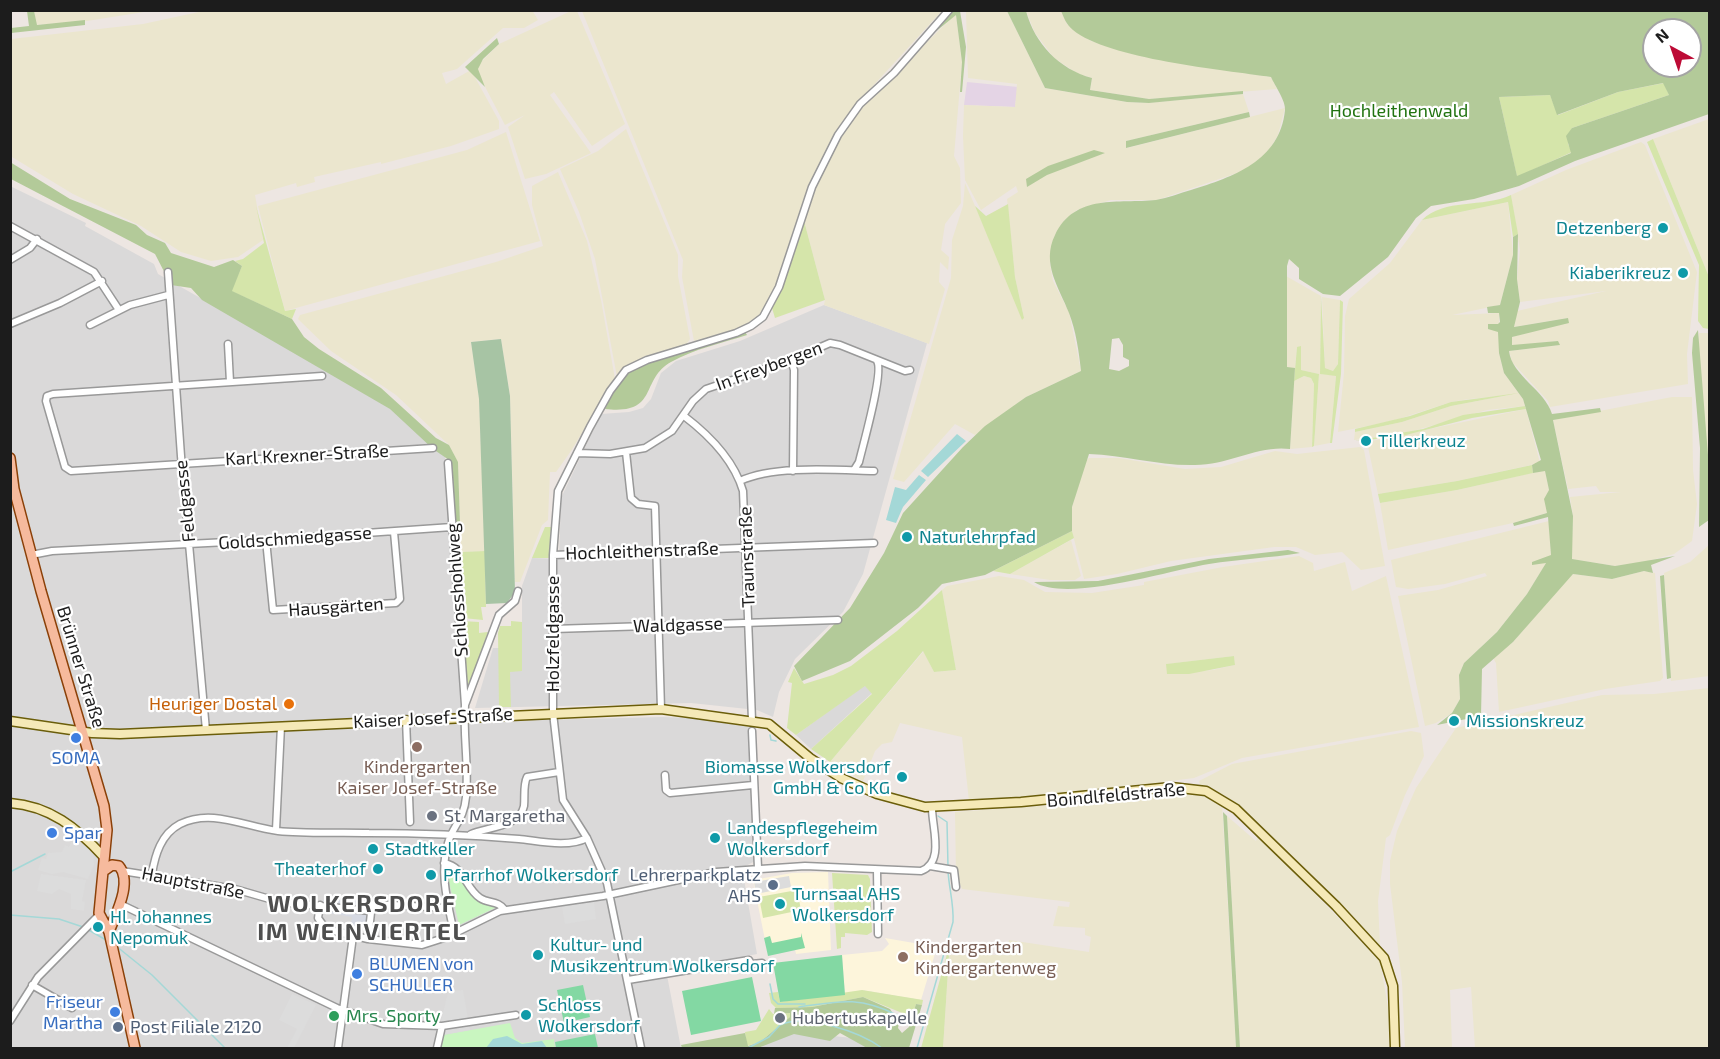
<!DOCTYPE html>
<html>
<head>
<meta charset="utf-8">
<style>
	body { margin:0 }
	#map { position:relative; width:1720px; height:1059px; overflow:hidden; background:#ede6e2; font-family:"Exo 2",sans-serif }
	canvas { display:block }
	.frame { position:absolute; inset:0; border:12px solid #1c1c1c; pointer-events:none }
	.north { position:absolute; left:1642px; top:18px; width:60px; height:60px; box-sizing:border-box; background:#fff; border:2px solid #a4a4a4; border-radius:50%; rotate:320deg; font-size:16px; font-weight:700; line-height:24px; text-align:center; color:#1c1c1c }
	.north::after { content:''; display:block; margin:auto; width:21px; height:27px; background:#bd0b36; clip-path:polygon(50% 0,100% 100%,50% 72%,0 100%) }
</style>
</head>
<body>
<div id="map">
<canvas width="1720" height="1059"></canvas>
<div class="frame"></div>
<div class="north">N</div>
</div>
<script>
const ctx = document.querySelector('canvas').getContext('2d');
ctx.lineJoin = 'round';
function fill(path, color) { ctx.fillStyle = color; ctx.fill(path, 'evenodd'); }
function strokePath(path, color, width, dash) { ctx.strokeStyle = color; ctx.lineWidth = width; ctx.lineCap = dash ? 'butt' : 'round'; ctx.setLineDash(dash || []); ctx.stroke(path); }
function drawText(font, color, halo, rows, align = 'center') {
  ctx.font = font + ' "Exo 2",sans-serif'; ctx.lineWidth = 4.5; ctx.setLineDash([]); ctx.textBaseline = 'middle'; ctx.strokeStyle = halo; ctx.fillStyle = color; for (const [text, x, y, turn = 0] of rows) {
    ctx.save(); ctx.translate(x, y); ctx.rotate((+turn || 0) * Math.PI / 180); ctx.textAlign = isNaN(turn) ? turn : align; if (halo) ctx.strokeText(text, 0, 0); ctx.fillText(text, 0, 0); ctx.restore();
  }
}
const residential = new Path2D(`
	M10,186L86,223L85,226L154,264L158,274L398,410L445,457L462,709L460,722L662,717L691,718L751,727L755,861L742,868L757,954L686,968L665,965L681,1048H11Z
	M824,305L927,343L863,574L843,612L795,659L779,692L773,717L757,710L691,703L475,708L493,648H522V586L532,558L559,559L561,498L601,414L629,412L643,408L651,399L661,373L676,361L740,341Z
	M865,685L872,693L811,749L796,735Z
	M793,1032L853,1038L870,1048H761L764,1044Z`);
const industrial = new Path2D(`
	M967,82L1018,87L1015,107L964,105Z`);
const education = new Path2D(`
	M828,872L831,950L796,954L795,949L768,955L753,880L792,873Z
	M885,938L937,947L921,1000L862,990L845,995L842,955L882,951L889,944Z`);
const farmland = new Path2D(`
	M208,10H532L538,20L524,28H503L457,69L442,73L446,84L471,70L499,121V129L451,146L381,164V162L314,177L315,182L297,187L296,183L255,195L263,240L238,257L211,261L181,252L141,226L73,194L12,157L11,161V39L143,24Z
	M34,11H150L87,21L36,25Z
	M571,11H577L625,124L592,146L554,92L550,95L591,153L546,174L525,179L508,127L525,115L505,125L481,79L478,70L479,64L499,44Z
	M582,11H942L860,100L829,146L810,187L778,284L766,309L755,322L741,328L694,341L682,277L683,260Z
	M966,11H1007L1045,88L1127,102L1147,103L1243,94L1249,112L1126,141L1127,148L1285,108L1278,135L1267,154L1246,170L1157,200H1111L1077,210L1065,220L1055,235L1050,264L1053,281L1069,312L1081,371L1026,397L975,435L955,424L904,482L893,479L951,278L952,240L963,206L965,183L1024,318L1015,277L1007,199L1018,192L1016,186L981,210L965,180L963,136L964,105L1015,107L1017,84L968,78Z
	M1026,11H1061L1067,24L1091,41L1174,62L1271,77L1277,89L1149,99L1090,90L1092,78L1078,74L1054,58L1035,33Z
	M956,14L962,62L954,156L960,168L961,203L945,224L941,250L949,257L948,270L940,262L939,282L945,289L929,344L824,305L825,300L803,217L815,185L840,135L864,102Z
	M1709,119V277L1653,139Z
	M626,129L678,255V276L690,339L685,346L645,356L625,368L617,377L595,259L579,212L560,169L598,151Z
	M506,132L540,241L285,311L258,206L467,150Z
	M1641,142L1645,145L1697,272L1687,354L1688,384L1550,407L1548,401L1512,362L1509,351L1559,345L1558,341L1512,346V337L1568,318L1514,327L1517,311L1606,291L1520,302L1517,279L1520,250L1511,195L1566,170Z
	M558,172L587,241L601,300L615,379L571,451L556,472H550L548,520L542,525L520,582H515L510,396L501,339L471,342L479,398L485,551L461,552L458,463L449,445L396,395L331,351L298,319L300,315L496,262L543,246L532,205V186Z
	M1508,202L1513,255L1500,305L1452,315L1499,313V353L1504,373L1523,399L1525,406L1487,410L1399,435L1354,440L1355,432L1402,422L1451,406L1508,395L1469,399L1451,402L1392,421L1338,432L1344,373L1345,316L1349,299L1390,263L1422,220Z
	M1286,276L1321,296L1320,374L1336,375L1330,443L1314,446L1319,374L1301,370L1297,347L1295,368H1287Z
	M1322,297L1340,300L1338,364L1333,371L1325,368Z
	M1699,333H1709V479L1699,352Z
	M1304,376L1311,378L1314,384L1312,447L1290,449L1294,381Z
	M1672,397H1692L1693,470L1697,504L1692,541L1674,554L1644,562L1615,566L1571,559L1573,516L1570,497L1621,492H1600L1596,486L1568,489L1553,420Z
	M1526,409L1540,463L1457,481L1378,494L1367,442Z
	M1360,447L1364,450L1385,566L1361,570L1342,552L1315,555L1296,547H1274L1171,561L1117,574L1084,579L1072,531V507L1085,462L1089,458H1119L1185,469L1221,467L1275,451L1297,454Z
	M1545,470L1549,490L1547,513L1513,523L1388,550L1380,503L1457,490Z
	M1549,521L1551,555L1527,594L1497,632L1464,663L1459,675L1460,699L1452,713L1436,723L1425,726L1398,596L1438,590L1487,576L1485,573L1445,584L1408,589L1396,587L1391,560Z
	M1071,540L1081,576L1075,580H1050L1010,574Z
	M1709,545V676L1671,681L1664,573L1690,562Z
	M1299,556L1313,563L1314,571L1345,562L1352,591L1386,576L1419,727L1242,758L1194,778L1091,791L969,801L962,737L900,723L892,742L882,744L875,751L863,781L830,762L924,651L934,672L956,670L942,590L947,586L999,576L1024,580L1045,592L1092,593L1144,585V582L1223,567ZM1234,656L1235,665L1213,670L1189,672L1167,664Z
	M1644,571L1655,573L1663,678L1660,681L1605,689L1499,712L1496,663L1493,658L1513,642L1564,582L1573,574L1612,579Z
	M1709,688V1048H1475L1471,987L1450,990L1452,1048H1405L1402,982L1390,884V861L1397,831L1416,788L1456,728L1602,695L1654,694Z
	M1411,731L1421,733L1424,756L1405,795L1390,835L1386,838L1378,901L1380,946L1245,811L1224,795L1200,785L1199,781L1232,764Z
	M1168,792L1202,795L1222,804L1236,1048H943L949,955H1008L1009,940L1089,952L1091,937L1085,935V928L1053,926L1058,906L1069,907L1070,902L962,889L956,875L955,812L1039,806Z
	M1227,816L1256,841L1258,835L1380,961L1389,1013V1048H1240Z`);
const grass = new Path2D(`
	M1664,83L1669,95L1572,128L1568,144L1572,152L1517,177L1499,97L1550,95L1558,115L1618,92Z
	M1653,139L1709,277V329L1703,328L1698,321L1699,265L1647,142Z
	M1511,195L1518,234L1513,237L1508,202L1422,220C1444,198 1483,208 1511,195Z
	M1008,204L1015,277L1024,318L1022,320L975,206L986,216Z
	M256,206L285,311L296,309L292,319L231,291L242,266L235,261L243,259L264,243Z
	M803,217L825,300L775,318L772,308L778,296Z
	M1321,296L1325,368L1333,371L1338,364L1340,300L1343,302L1341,374L1332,443H1330L1336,376L1320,374Z
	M1301,346V370L1319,374L1314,446L1312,447L1314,384L1311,378L1304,376L1294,381L1297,347Z
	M1519,393L1451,406L1402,422L1355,432V429L1410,416L1451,402Z
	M1525,406L1526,409L1472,418L1398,437L1355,441L1423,429L1463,415Z
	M1532,465L1533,473L1457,490L1380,503L1378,494L1457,481Z
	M545,527H551L550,558H532Z
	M1072,531L1074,538L1010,574L993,571Z
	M485,551L486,607H481L483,620L463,618L461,552Z
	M942,590L956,670L934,672L923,651L830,762L811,749L872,694L865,686L796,735L787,728L792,683L788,682L794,668L804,684L833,675L851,666L897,631Z
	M462,621L479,622V633L488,632L470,686H467Z
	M511,621L522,622V671L510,672L511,707H499L498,633L500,626H511Z
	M1234,656L1235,665L1189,674H1167L1166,664Z
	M832,873L868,875L870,879L872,932L867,935L845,933V937H841V948L837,949Z
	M797,890L801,910L763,918L759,897Z
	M947,954L949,955L943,1048H921Z
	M862,990L923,1000L922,1005L916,1004L912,1017L863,997L812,1007L776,1008L771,1003L769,993L778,992L780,1002Z
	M769,1009L773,1014L790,1013V1017L760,1042L747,1046L745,1032L756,1030Z`);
const forest = new Path2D(`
	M27,11H34L37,25L85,20V25L11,33V28L29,26Z
	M952,11H960L966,47L962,92H960L962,62L956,15L923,42Z
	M1007,11H1026C1035,44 1059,69 1092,78L1090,90L1149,99L1243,91V94L1149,103L1127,102L1045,88Z
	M1061,11H1709V114L1575,161L1519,186L1474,199L1431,206L1416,218L1388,257L1340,296L1323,294L1299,279V268L1289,259L1287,266V367L1295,368L1290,449C1258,445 1229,465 1195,465C1159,466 1125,455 1089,454L1072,507V531L985,575L942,584L918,608L850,661L802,681L794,666L850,608L884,553L903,513L963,447L985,426L1026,397L1081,371C1079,352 1076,331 1069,313C1059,287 1041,264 1055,235C1075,193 1119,204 1156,200C1168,198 1180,193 1191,190C1233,177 1280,161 1285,110C1286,101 1275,86 1271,77C1224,70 1108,59 1073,30C1066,24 1064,18 1061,11ZM1654,30H1690V66H1654ZM1663,83L1669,95L1572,128L1566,136L1571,153L1517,176L1499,97L1550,95L1557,115L1618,92ZM1119,338L1123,345V357L1129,360V366L1119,371L1109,369L1112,339Z
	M497,38L499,44L483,59L478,69L485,87L465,67Z
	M1249,112L1250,117L1126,148V141Z
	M1094,150L1105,153L1047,175L1027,187L1026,179L1048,166Z
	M10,162L70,199L136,225L147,235L165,243L171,253L214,267L233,260L242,266L232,291L292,319L304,337L319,349L381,388L436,438L449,445L458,462L460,524L456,523L449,460L433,449L390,409L202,300L191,288L171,285L155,254L11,179Z
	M1518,234L1517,279L1520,302L1514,327L1568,318L1569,323L1512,337V345L1558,341L1560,345L1509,351C1512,376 1545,390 1552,414L1600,408L1601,412L1553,420L1573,516L1572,559L1615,566L1675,556L1651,565L1653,573L1644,571L1612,579L1573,574L1513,642L1482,669L1481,716L1437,725L1452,713L1460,699L1459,675L1464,663L1497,632L1527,594L1546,563L1532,565V562L1551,555L1548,517L1514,526L1513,523L1547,513L1544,499L1549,490L1545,471L1533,473L1532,465L1541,460L1523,399L1504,373L1499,353L1498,332L1488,329V324H1498L1500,322L1499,313H1488L1487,307L1500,305L1513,255V237Z
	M1698,330L1710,480L1709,520L1699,527L1700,448L1692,353L1693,338Z
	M745,332L747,335C722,343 694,349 671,362C639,380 660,415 605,409C611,396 617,383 627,373C644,357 719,341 745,332Z
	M1288,550L1300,553C1270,558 1239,559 1209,564C1170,570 1067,603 1034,582L1098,581L1209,559Z
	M1664,575L1671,678L1667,679L1660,576Z
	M1223,812L1227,816L1240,1048H1236Z
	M863,997L890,1009L899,1023L898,1028L902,1033L909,1027L916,1004L922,1005L909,1048H867L840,1033L830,1041L794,1034L758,1048H682L681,1045L745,1033L748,1046L760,1042L790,1017V1013L774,1014L775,1008L812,1007Z`);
const cemetery = new Path2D(`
	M501,339L510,396L515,592L507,603L486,604L479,399L471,342Z`);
const park = new Path2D(`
	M449,868H454L479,901L497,907L459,925L447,873Z
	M510,1023L515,1038L522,1043L554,1039L555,1048H440L443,1035Z`);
const pitch = new Path2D(`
	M801,933L805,948L768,956L764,938L770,936L772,943L801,937Z
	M842,955L845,995L780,1002L773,963Z
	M752,977L761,1021L691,1035L682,991Z
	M583,985L590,1017L564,1023L557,990Z
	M595,1034L598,1048H556L555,1042Z`);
const parking = new Path2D(`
	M74,837L93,852L94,865L88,879L63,872L52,874L38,870L42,858L46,859L48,853L62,852L65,845L69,847Z
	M41,874L86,880L82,901L85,902L84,911L71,909V894L59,889L52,894L37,891Z
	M789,876L791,887L756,894L754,882Z
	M594,902L596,919L565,924L562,907Z
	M463,990L470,1030L443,1035L444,1022H441L448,992Z
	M292,994L316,1005L294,1048H287L297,1029L279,1020Z`);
const plaza = new Path2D(`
	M323,900H369L366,929L351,927L352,917L324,912Z`);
const water = new Path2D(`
	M957,434L966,441L928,477L921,471Z
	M919,475L926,480L903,507L896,523L886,520L895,487L906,490Z
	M507,1036L522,1044L542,1041L547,1048H486L493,1039Z`);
const stream = new Path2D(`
	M770,735L771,740L776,741
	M938,816L947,822L948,867
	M10,872L45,854
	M10,915L59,919L83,927
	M87,929L106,940
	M116,946L152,975L225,1048
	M770,984L773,999L778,1004H805
	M799,1007C840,1001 859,996 897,1015
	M748,1048L769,1037L780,1025C806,1013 860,1032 882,1048
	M917,1048L953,922C954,904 949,889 948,871`);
const street = new Path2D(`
	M10,226L94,272L119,310
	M10,260L30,248L37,239
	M168,272L181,456L206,730
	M10,324L60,303L102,281
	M90,325L130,305L168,295
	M228,344L230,382
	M791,360L794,370L793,471
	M322,376L53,394L47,396L46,401L65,467L71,471L433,448
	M684,416C709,435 734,460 743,491L752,720
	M626,452L631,498L638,504L655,506L661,709
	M577,453L610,454L645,448L672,431L693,401L706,389L791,360L830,343L840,345L905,371L910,370
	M448,463L465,705C463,736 469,766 466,797C464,820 453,825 448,843C439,873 448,904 454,933
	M854,470L859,462C863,445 884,372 877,361
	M740,481C774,465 836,470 874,471
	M266,540L273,610L396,603L400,599L394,532
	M31,555L52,551L266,540L452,527
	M553,555L874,543
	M553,629L838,620
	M465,705L499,615L515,601L518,591
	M406,719L410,822
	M752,731L758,868
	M665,775L666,790L670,793L753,785
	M276,830L281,726
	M471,834C487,827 520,827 524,806C525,796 523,785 527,777L559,772
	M444,863C465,867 465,888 480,898C489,904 498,900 505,910
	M930,866L954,870L956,887
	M877,870L878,934
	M122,871L235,889L280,902L370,911
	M152,874C155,855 161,834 180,824C212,808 245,827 278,831C308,834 339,832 369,833C419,833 469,835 519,839C539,841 568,848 587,838
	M120,904L337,1008L383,1024L442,1026L516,1015
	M320,905L318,918L326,929L368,939L422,945L447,937L500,911L603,896L716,872L805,866L921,871C945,862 932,828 932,808
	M368,939L372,904L449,908
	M628,980L749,960L751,964L762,963
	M32,985L72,1008
	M10,1021L38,977L99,915
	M338,1048L353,936
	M437,1048L442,1026
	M641,1048L607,883L587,838L563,800L553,713V555L558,491L590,427L610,391L626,370L647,360L736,333L751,326L763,317L779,287L812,187L838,135L860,104L894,73L949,10`);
const secondary = new Path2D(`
	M10,721L92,733L120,734L661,709L769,724L810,758L841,778L877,794L925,807L1021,802L1171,787L1206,791L1236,809L1336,906L1384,958L1393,986L1395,1048
	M10,803C50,806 77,828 103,856`);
const primary = new Path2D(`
	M10,458L14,489L41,591L104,806L107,830L99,913L109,932L135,1048
	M105,870L112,865L119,866C133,883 115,915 109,932`);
const markers = [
	[1663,228,6,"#0f9aa8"],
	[1683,273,6,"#0f9aa8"],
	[1366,441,6,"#0f9aa8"],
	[907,537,6,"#0f9aa8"],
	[289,704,6,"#e8710a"],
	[1454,721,6,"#0f9aa8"],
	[76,738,6,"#3f7fe0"],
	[417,747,6,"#8d6e63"],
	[902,777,6,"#0f9aa8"],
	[432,816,6,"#6b7280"],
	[52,833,6,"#3f7fe0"],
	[715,838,6,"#0f9aa8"],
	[373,849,6,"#0f9aa8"],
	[378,869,6,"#0f9aa8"],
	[431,875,6,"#0f9aa8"],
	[773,885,6,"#5c6f8a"],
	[780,904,6,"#0f9aa8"],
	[98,927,6,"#0f9aa8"],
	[538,955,6,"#0f9aa8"],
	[903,957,6,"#8d6e63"],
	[357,974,6,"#3f7fe0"],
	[115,1012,6,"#3f7fe0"],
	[526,1015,6,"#0f9aa8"],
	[334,1016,6,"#2e9e5b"],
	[780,1018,6,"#6b7280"],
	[118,1027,6,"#5c6f8a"]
];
const parkNames = [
	["Hochleithenwald",1399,111]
];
const cultureNames = [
	["Detzenberg",1651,228,"right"],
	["Kiaberikreuz",1671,273,"right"],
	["Tillerkreuz",1378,441],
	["Naturlehrpfad",919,537],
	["Missionskreuz",1466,721],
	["Biomasse Wolkersdorf",890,767,"right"],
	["GmbH & Co KG",890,788,"right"],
	["Landespflegeheim",727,828],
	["Wolkersdorf",727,849],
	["Stadtkeller",385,849],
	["Theaterhof",366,869,"right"],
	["Pfarrhof Wolkersdorf",443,875],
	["Turnsaal AHS",792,894],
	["Wolkersdorf",792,915],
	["Hl. Johannes",110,917],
	["Nepomuk",110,938],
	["Kultur- und",550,945],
	["Musikzentrum Wolkersdorf",550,966],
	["Schloss",538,1005],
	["Wolkersdorf",538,1026]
];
const streetNames = [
	["In Freybergen",769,366,-20],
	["Karl Krexner-Straße",307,455,-3],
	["Feldgasse",185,501,-96],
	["Goldschmiedgasse",295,538,-4],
	["Hochleithenstraße",642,551,-2],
	["Traunstraße",747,557,-92],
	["Schlosshohlweg",457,590,-94],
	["Hausgärten",336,607,-4],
	["Waldgasse",678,625,-2],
	["Holzfeldgasse",553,634,-90],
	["Brünner Straße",81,667,73],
	["Kaiser Josef-Straße",433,718,-3],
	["Boindlfeldstraße",1116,795,-5],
	["Hauptstraße",193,883,11]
];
const foodNames = [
	["Heuriger Dostal",277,704]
];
const shopNames = [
	["SOMA",76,758,"center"],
	["Spar",64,833],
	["BLUMEN von",369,964],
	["SCHULLER",369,985],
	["Friseur",103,1002,"right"],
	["Martha",103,1023,"right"]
];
const educationNames = [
	["Kindergarten",417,767],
	["Kaiser Josef-Straße",417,788],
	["Kindergarten",915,947,"left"],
	["Kindergartenweg",915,968,"left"]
];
const worshipNames = [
	["St. Margaretha",444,816],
	["Hubertuskapelle",792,1018]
];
const serviceNames = [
	["Lehrerparkplatz",761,875],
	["AHS",761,896],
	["Post Filiale 2120",130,1027,"left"]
];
const leisureNames = [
	["Mrs. Sporty",346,1016]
];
const districtNames = [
	["WOLKERSDORF",362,904],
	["IM WEINVIERTEL",362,932]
];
fill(residential, '#dad9d9');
fill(industrial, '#e4d4e5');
fill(education, '#fdf5db');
fill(farmland, '#ebe6ce');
fill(grass, '#d5e5aa');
fill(forest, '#b3ca99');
fill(cemetery, '#a7c4a4');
fill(park, '#c9f6c0');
fill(pitch, '#83d8a3');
fill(parking, '#dcdcdc');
fill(plaza, '#d6d9e2');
fill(water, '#a4d8d7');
strokePath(stream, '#a4d8d7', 1.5);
strokePath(street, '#999', 9);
strokePath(secondary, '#6b5e0a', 11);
strokePath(primary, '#8b4008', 12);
strokePath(street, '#fff', 6);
strokePath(secondary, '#f5e9b7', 8);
strokePath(primary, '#f6ba9d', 9);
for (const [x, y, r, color] of markers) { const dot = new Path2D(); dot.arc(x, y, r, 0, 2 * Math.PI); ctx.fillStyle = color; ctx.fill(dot); strokePath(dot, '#fff', 2); }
drawText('18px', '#217311', '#fff', parkNames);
drawText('18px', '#0d838f', '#fff', cultureNames, 'left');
drawText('18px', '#1c1c1c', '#fff', streetNames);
drawText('18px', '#c56008', '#fff', foodNames, 'right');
drawText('18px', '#366cbe', '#fff', shopNames, 'left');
drawText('18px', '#785e54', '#fff', educationNames);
drawText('18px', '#5b616d', '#fff', worshipNames, 'left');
drawText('18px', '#4e5e75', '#fff', serviceNames, 'right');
drawText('18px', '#27864d', '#fff', leisureNames, 'left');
ctx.letterSpacing = '1.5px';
drawText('bold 24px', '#4f4f4f', '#fff', districtNames);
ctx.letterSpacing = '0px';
</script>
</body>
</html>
